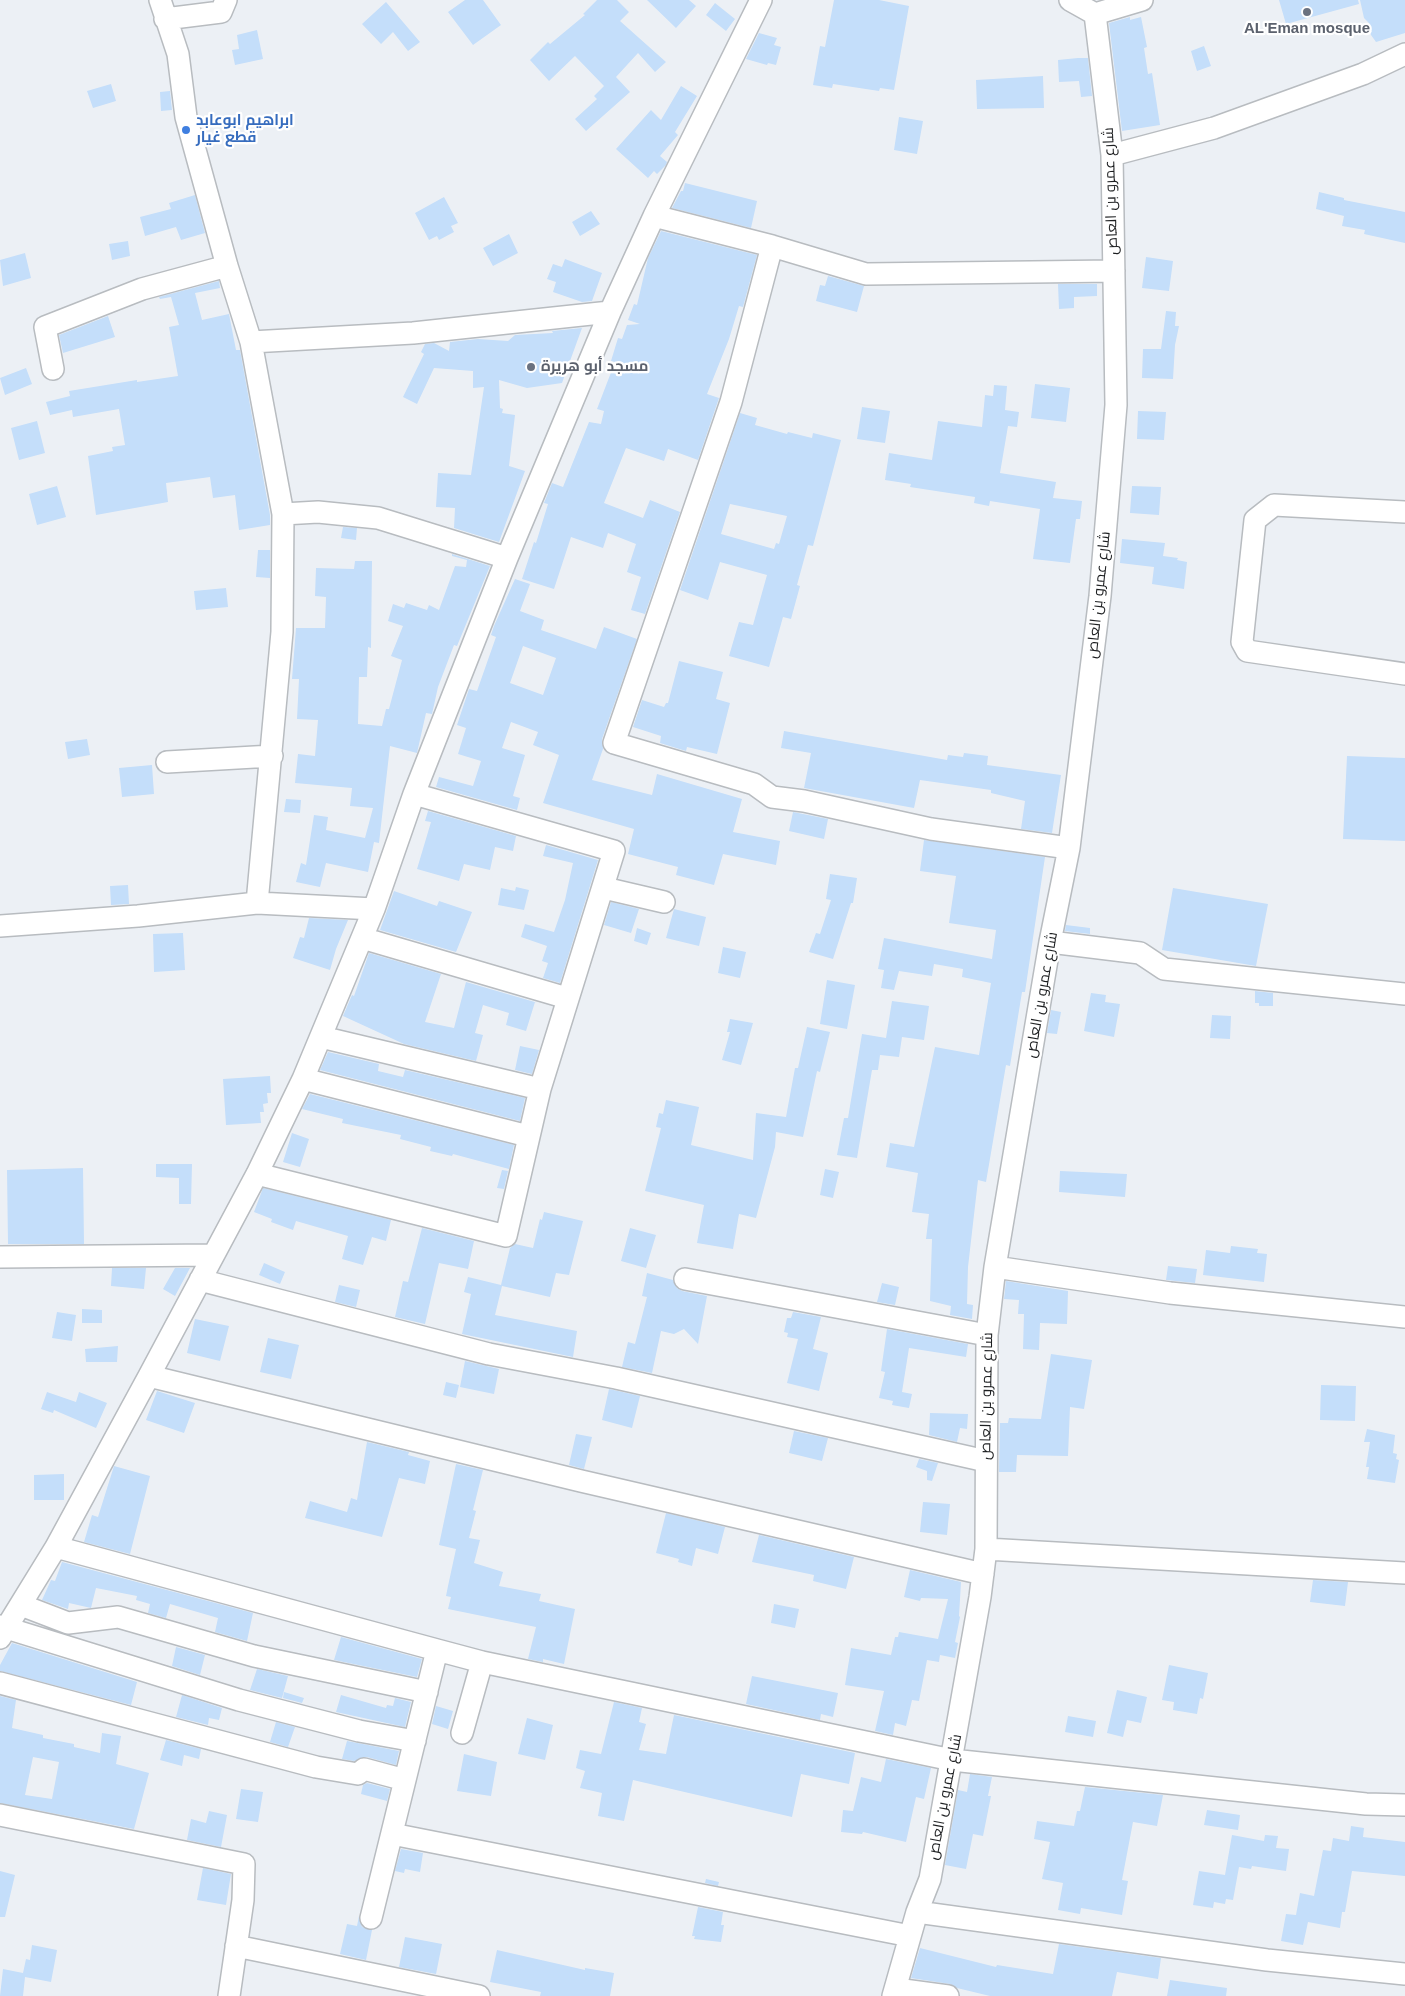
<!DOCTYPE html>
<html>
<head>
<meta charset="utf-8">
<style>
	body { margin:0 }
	canvas { display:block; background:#ecf0f5 }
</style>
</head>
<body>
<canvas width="1405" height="1996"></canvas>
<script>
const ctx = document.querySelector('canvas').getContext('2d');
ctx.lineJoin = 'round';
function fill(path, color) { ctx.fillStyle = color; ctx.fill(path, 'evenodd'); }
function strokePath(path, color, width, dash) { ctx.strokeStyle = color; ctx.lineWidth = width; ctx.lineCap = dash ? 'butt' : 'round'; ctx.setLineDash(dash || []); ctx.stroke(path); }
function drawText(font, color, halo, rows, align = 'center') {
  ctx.font = font + ' Helvetica,Cairo,sans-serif'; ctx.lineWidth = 4.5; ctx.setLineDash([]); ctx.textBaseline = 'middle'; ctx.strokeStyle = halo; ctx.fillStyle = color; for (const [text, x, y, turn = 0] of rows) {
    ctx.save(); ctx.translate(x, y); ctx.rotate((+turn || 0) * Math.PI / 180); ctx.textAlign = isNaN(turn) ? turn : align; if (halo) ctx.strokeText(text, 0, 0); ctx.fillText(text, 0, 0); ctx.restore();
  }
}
const building = new Path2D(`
	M465,0H483L501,25L473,45L448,12Z
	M597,0H617L629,12L620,21L666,62L655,72L638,53L616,77L630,92L586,131L575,119L597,99L594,96L604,86L575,56L549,81L530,60L548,42L550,44L585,15L583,14Z
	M647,0H689L696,6L676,28Z
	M834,0H879L909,6L894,90L880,88L879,91L833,84L832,88L813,85L820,46L825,47Z
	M1279,0H1358L1359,4L1286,24Z
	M1360,0H1405V33L1376,42L1371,35L1369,28L1370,24L1364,18Z
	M386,2L420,42L408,51L393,32L381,44L362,24Z
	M715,3L735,19L726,31L706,15Z
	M1130,17V20L1141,17L1147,47L1144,48L1148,74L1152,73L1160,125L1122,131L1109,23Z
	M257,30L263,59L235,65L232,50L239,49L237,35Z
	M759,33L777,38L774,45L781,47L776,65L768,63L767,65L746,59Z
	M1204,46L1211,66L1197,71L1191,51Z
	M1078,58H1088L1092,96L1081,97L1079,81L1059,82L1058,60Z
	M1043,76L1044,108L977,109L976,80Z
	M111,84L116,101L93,108L87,91Z
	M681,86L697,96L675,132L678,135L660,156L667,162L666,165L657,174L654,171L648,178L616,149L651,110L661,120Z
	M170,91L172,110L161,111L160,92Z
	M899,117L923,121L917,154L894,150Z
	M685,183L757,201L751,228L672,208L681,191H683Z
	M1319,192L1344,198V200L1405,212V243L1364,234L1365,230L1342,226L1344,216L1316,209Z
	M195,195L205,233L181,240L176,227L145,236L140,217L171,209L169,203Z
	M444,197L458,223L451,226L454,232L439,240L437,236L429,240L415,213Z
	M591,211L600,224L580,236L572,222Z
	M661,231L757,255L743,307L739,306L729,339L707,394L719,398L698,460L668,449L664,461L626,448L604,503L643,518L650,500L680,512L645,614L631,610L641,577L627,572L636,544L608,533L603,548L571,537L554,589L522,579L534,542L536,543L548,504L544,503L552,483L563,487L589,422L601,424L604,411L597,409L615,362L611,361L618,338L622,339L627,325L640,324L628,320L634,304L637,305L648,258Z
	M509,234L518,253L493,266L483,248Z
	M128,241L130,256L112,260L109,244Z
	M25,253L31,278L3,286L0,260Z
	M1146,257L1173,261L1169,291L1142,288Z
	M565,259L602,273L592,301L582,302L553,292L556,282L547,279L553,264L562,267Z
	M828,276L864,286L857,312L816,301L820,285L825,286Z
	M219,281L220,288L195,293L202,320L229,314L236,350H240L270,515V525L239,530L235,495L213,498L210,477L166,483L168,502L96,515L88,456L113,451L112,447L125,445L119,409L73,417L72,410L50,415L46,402L70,396L69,391L137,380V382L178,376L169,327L179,325L171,297L160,299L159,297Z
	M1058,284H1097V296L1074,297V308L1059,309Z
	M1166,311L1176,312L1175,326H1179L1175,345L1173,379L1142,378L1143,349H1161Z
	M108,316L115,337L63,353L59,335Z
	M582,328L562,383L527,388L499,380L500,408L503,409L502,413L515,415L509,466L525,471L499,542L454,528L455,508L436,507L438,473L471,475L484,387L473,388V371L434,368L417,404L403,397L424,354L421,352L425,344L434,343L449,351L450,342L478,339L508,341L515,335L553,333L552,331Z
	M26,368L32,384L5,395L0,378Z
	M1035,384L1070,388L1066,422L1031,418Z
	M994,385L1007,386L1005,410L1019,412L1017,427L1008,426L1000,473L1056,482L1053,498L1082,501L1080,519H1076L1070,563L1033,559L1040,509L990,501L989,506L974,503L975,497L910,487L911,484L885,480L889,453L932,460L938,421L982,427L985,395L993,396Z
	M862,407L890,411L885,443L857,439Z
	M1138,411L1166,412L1164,440L1137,439Z
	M740,413L757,418L755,425L787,434L788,432L812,438L813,433L841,440L813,546L808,545L797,585L800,586L791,619L783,617L769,667L729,656L739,622L753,625L767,575L720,562L708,600L680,590ZM730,504L787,516L779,544L776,543L774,549L721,534Z
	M37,421L45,453L19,460L11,428Z
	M57,486L66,517L37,525L29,494Z
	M1132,486L1161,487L1159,515L1130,513Z
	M343,527L357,528L356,540L341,538Z
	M1122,539L1165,543L1163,556L1178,558L1177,560L1187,562L1184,589L1152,584L1154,567L1120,563Z
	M258,550H270V578L256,577Z
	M452,554L490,566L457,646L454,645L438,687L432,714L426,713L417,753L390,746L379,843L374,842L368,872L326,863L320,887L296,882L301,863L306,865L314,815L328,817L326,830L365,838L373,808L350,806L352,788L295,783L298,754L315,756L318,720L297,719L299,679H292L296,628H325L326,597L315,596L316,568L354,569L355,561H372L371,648L368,647L367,677H359L358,724L382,726L386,709H389L402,660L391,656L403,626L388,621L393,604L404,608L406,603L427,610L429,605L439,610L455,566L466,567L467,560L452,556Z
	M515,579L530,584L520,611L544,620L541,630L596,649L604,627L637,639L602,739L603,749L592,780L652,795L657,774L742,799L733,832L780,841L776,865L723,854L714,885L676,875L678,867L628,854L634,829L543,803L559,755L533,745L538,732L511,722L502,748L525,755L513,796L520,798L517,810L436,787L439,777L473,786L481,761L458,754L466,728L457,725L469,689L477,691L496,637L491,635L494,626ZM523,646L556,658L543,695L510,683Z
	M226,588L228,607L196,610L194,591Z
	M679,661L723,672L716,699L730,703L717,754L687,747L686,751L660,743L661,736L633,727L642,700L664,707L666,703H668Z
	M784,731L947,760L948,755L963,757L964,753L988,756L987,765L1061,775L1052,833L1021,829L1025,801L991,793V790L920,780L914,808L804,788L811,753L781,748Z
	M87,739L90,755L68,759L65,742Z
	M1347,756L1405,758V841L1343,839Z
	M152,765L154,794L122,797L119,768Z
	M286,799L301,800L300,813L284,812Z
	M428,811L516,836L513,851L495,847L490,870L464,864L459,881L417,869L431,822L425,821Z
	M793,812L828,819L824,839L789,831Z
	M924,840L1045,857L1025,992H1022L1010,1066L1006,1065L986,1182L978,1180L968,1267L967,1304L973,1305L972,1319L950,1315L951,1306L930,1301L932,1239H926L929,1214L912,1212L918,1173L886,1167L890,1143L914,1147L935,1047L979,1055L991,983L962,977L963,969L934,964L932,976L899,971L894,990L881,988L884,970L878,969L884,938L992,959L996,930L949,923L956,876L920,871Z
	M546,845L598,860L560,983L543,978L548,963L542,961L547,946L521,937L525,924L554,932L565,900L573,863L543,856Z
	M830,874L857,878L853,903H851L833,959L809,952L816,933L820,934L831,900L826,899Z
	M128,885L129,904L111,905L110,886Z
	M516,887L529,890L524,910L498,905L501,888L515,891Z
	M1173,888L1268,904L1256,966L1162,950Z
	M394,891L437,906L439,901L472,912L456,952L380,930Z
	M611,902L639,909L631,933L604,925Z
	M674,909L706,917L699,946L666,938Z
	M309,918L348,920L336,949L330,970L293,958L300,937L304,938Z
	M1066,925L1090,928V934L1065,931Z
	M637,928L651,933L647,945L634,941Z
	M183,933L185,970L154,972L153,934Z
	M723,947L746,952L740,978L718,973Z
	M369,953L441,974L425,1022L454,1028L466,982L552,1007L535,1002L526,1031L506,1025L509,1013L483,1005L475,1033L483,1035L476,1061L404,1044L343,1016L352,995L354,996Z
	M827,980L855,985L847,1029L820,1024Z
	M1255,991L1273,993V1006H1259V1003H1255Z
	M1091,993L1106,995L1105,1002L1120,1004L1114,1037L1084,1031Z
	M892,1001L929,1006L924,1040L902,1037L899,1057L880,1055L878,1070H872L857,1158L837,1155L844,1118H848L862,1034L886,1038Z
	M1051,1010L1061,1012L1057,1034L1047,1033Z
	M1212,1015L1231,1016L1230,1039L1210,1038Z
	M730,1019L753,1023L741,1065L722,1060L730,1032H727Z
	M807,1027L830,1032L820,1072L817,1071L803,1137L776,1132L775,1147L756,1218L739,1214L733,1249L697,1243L704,1205L645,1191L661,1128L656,1127L659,1113L663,1114L666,1100L699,1107L691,1145L753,1160L756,1113L786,1117L795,1068H798Z
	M520,1046L539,1050L532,1074L515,1070Z
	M328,1052L379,1064L378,1071L403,1077L405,1070L525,1098L520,1121L320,1070Z
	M270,1076L271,1093H267L268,1103L263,1104L264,1112H260L261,1123L226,1125L223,1079Z
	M310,1094L514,1145L509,1169L453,1154L452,1156L430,1151L431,1147L400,1139L401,1135L342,1123L343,1119L302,1109Z
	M292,1133L309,1139L300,1167L283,1162Z
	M156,1164H192L191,1204H179V1178L156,1177Z
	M83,1168L84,1244H8L7,1170Z
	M825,1169L839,1172L833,1198L820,1195Z
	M502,1170L508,1171L504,1189L497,1188Z
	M1060,1171L1127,1174L1125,1197L1059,1192Z
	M263,1188L391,1220L386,1241L372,1237L363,1265L342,1259L348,1236L296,1221L293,1230L271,1222L272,1219L254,1212Z
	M544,1212L583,1221L569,1275L556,1273L550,1297L502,1286L495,1315L577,1331L573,1357L462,1334L471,1294L464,1292L468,1277L501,1285L510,1248L515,1244L533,1248L540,1219L542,1220Z
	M422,1228L474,1241L468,1269L439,1263L425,1324L395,1317L403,1281L408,1282Z
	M630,1228L656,1235L646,1268L621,1261Z
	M1231,1246L1258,1249L1257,1253L1267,1254L1264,1282L1203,1275L1206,1250L1230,1253Z
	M264,1263L285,1272L280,1284L259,1275Z
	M1168,1266L1197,1269L1195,1283L1166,1280Z
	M112,1268H146L144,1289L111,1286Z
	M175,1268H190L175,1296L163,1289Z
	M647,1273L673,1280L677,1288L682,1291L707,1296L698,1344L684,1329L674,1334L661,1331L652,1373L622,1367L628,1342L635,1344L647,1297L642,1296Z
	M1006,1281L1068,1291L1067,1324L1040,1323L1039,1350L1023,1349L1024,1314H1018L1019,1300L1004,1299Z
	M882,1283L899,1287L895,1305L877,1302Z
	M339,1285L360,1290L356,1307L335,1302Z
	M82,1309L102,1310V1323H82Z
	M57,1312L76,1315L72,1341L52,1338Z
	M793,1312L821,1317L813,1349L828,1353L819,1391L787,1383L798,1339L787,1337L788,1333L784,1332L787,1318H791Z
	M195,1319L229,1326L220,1361L187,1353Z
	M887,1329L968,1344L966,1357L909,1348L902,1392L912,1394L909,1408L892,1405L893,1401L879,1398L885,1372L881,1371Z
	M268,1338L299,1345L291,1379L260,1372Z
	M118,1346L117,1362H86L85,1349Z
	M1051,1354L1092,1360L1084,1409L1070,1407L1068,1456L1017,1455L1016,1472H999L1000,1423H1008L1009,1418L1041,1419Z
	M465,1361L499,1369L494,1394L460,1387Z
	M446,1382L459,1385L456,1398L443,1395Z
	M1321,1385L1356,1386L1355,1421L1320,1420Z
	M609,1389L640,1396L632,1428L602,1420Z
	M157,1391L195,1403L184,1433L146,1420Z
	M47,1392L76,1402L79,1392L107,1403L96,1428L54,1410L53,1413L41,1409Z
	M930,1413L968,1414L967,1429L960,1428L957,1442L929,1435Z
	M1367,1429L1395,1435L1393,1453L1397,1454L1396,1459L1399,1460L1395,1483L1367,1479L1369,1467H1366L1370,1442H1364Z
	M794,1431L828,1438L822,1461L789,1453Z
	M576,1434L592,1437L584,1469L569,1465Z
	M367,1442L409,1452L408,1455L430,1461L425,1484L399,1478L382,1537L305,1518L310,1501L347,1512L351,1498L357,1500Z
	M919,1459L938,1463L932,1481L927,1480V1471L916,1467Z
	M456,1464L483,1470L473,1510L476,1511L469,1538L480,1540L474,1563L503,1572L499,1586L541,1594L539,1601L575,1609L564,1664L543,1659V1662L528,1659L536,1627L448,1609L451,1597L446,1596L448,1586L456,1549L439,1545Z
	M114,1466L150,1476L130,1554L84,1542L92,1515L98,1517Z
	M64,1474V1500H34V1475Z
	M923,1502L950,1504L947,1535L920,1532Z
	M666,1513L725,1527L718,1554L696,1548L692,1566L678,1562L679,1559L656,1553Z
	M759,1535L854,1557L846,1589L813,1581L814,1575L752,1562Z
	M62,1562L253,1613L247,1641L215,1632L218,1618L170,1604L166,1618L148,1613L150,1604L136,1600L137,1596L96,1588L91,1608L69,1603L68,1609L42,1600L51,1580L55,1581Z
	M910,1570L961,1582L959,1616L960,1617L955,1642L958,1643L955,1658L940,1655L939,1662L927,1660L919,1701L912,1700L906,1726L895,1723L893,1735L875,1731L884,1691L845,1685L851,1648L891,1655L895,1637H898L899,1632L938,1639L948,1599L921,1598L920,1601L904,1597Z
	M1313,1580L1348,1582L1345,1606L1310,1602Z
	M774,1604L799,1609L795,1628L771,1623Z
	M341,1637L422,1659L417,1677L334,1660Z
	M12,1643L137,1682L131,1705L0,1671V1665Z
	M176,1647L205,1655L200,1675L172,1666Z
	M1169,1665L1208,1673L1203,1699L1200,1698L1197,1714L1173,1710L1174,1702L1162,1700Z
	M257,1669L288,1676L282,1698L250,1690Z
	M752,1676L838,1693L833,1717L821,1714L820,1720L746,1704Z
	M1117,1690L1147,1697L1141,1723L1127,1720L1123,1737L1107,1733Z
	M284,1692L304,1698L302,1703L283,1698Z
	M182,1695L222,1708L219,1720L209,1718L208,1725L176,1717Z
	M341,1695L386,1708L387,1705L393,1706L395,1698L411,1702L405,1727L336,1712Z
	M0,1696L16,1700L12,1728L43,1735V1738L74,1744V1747L100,1753L102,1733L121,1736L116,1764L149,1773L134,1829L0,1803ZM33,1757L59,1762L52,1799L25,1795Z
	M614,1702L642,1708L639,1722L646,1724L639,1750L666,1754L674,1715L855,1753L849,1784L801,1774L792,1817L633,1780L624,1821L598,1816L602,1793L580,1788L585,1771L576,1768L580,1750L601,1754Z
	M436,1706L453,1711L448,1729L432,1724Z
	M1068,1716L1096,1721L1093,1737L1065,1732Z
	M527,1718L553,1725L545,1760L518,1754Z
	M276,1722L295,1727L288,1747L270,1742Z
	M166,1740L201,1749L199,1759L184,1755L182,1766L160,1760Z
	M347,1741L399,1751L396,1765L367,1757L354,1761L342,1759Z
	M464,1754L497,1762L491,1796L457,1791Z
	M886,1759L931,1768L924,1799L916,1797L906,1842L863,1832L862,1834L841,1832L843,1810L853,1811L861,1777L881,1782Z
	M970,1774L992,1777L988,1796H991L983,1836L973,1834L966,1869L945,1865L958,1790L967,1792Z
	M367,1783L390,1789L387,1801L361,1794L363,1785Z
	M1085,1787L1163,1795L1157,1826L1133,1822L1122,1880L1128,1881L1122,1915L1081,1908L1080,1914L1058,1910L1063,1883L1042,1879L1050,1842L1034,1839L1037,1821L1074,1826L1077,1811H1080Z
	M241,1789L263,1792L258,1822L236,1819Z
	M1207,1810L1240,1815L1238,1830L1204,1825Z
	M209,1811L227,1815L221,1847L187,1840L191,1819L206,1823Z
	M1351,1826L1364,1828L1363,1837L1405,1842V1876L1352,1871L1345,1912H1342L1340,1928L1308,1922L1303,1945L1281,1941L1286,1914L1296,1915L1300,1893L1314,1896L1323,1850L1331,1851L1333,1838L1349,1841Z
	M1232,1835L1264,1841L1265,1835L1278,1836L1276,1848L1289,1849L1286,1871L1252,1866L1251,1869L1239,1867L1233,1900L1226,1899L1225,1904L1214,1902L1213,1908L1193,1905L1199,1871L1225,1875Z
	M401,1849L423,1853L420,1872L405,1869L404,1873L395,1871Z
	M203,1868L231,1874L226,1905L197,1900Z
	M0,1871L15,1875L5,1917H0Z
	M706,1879L719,1882L718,1886L705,1883Z
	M698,1907L723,1912L721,1925H724L721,1942L694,1939L695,1936H692Z
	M359,1916L362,1927L372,1930L366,1960L340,1954L347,1924L357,1926Z
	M405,1937L442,1944L436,1974L399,1967Z
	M1059,1944L1161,1958L1158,1979L1117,1972L1112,1996H990L957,1988L950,1984L911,1978L920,1948L996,1967L997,1965L1053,1974Z
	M32,1945L57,1950L51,1982L25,1977L23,1996H0L3,1969L23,1973L26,1959L30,1960Z
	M497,1950L585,1970V1968L614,1973L610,1996H540L541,1992L490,1982Z
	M1170,1980L1227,1988L1226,1996H1167Z`);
const minor = new Path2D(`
	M160,0L178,54L186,117L227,266L251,342L413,333L610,312
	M1095,14L1142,0
	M165,19L221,12L226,0
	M1112,155L1214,128L1363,74L1405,54
	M654,216L772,246L731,402L614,743L754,784L772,797L804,801L931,829L1069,848
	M772,246L866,274L1114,271
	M251,342L283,514L282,632L257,903
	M53,369L45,327L142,289L227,266
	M1405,512L1274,505L1255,520L1242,642L1247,651L1405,674
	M283,514L318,512L378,518L507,558
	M167,762L272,756
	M604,888L664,902
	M0,926L138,916L257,903L374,909
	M362,938L567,998
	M1050,942L1140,953L1164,969L1405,994
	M321,1037L540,1089
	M303,1079L528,1136
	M257,1174L506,1236L540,1089L614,851L414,794
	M0,1257L212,1255
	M995,1267L1170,1293L1405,1317
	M685,1279L987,1335
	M200,1280L489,1354L616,1378L986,1461
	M149,1376L581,1481L983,1574
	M56,1547L437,1650L371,1918
	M986,1549L1405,1573
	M21,1605L68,1623L118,1617L254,1656L427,1692
	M0,1626L239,1700L359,1731L415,1741
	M0,1638L56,1547L149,1376L257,1174L303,1079L374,909L414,794L507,558L610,312L654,216L761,0
	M437,1650L482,1662L952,1760L1366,1804L1405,1805
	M0,1683L316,1767L358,1774L364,1769L405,1780
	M462,1733L482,1662
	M0,1815L244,1864L243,1900L229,1996
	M392,1834L910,1936
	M917,1912L1267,1960L1405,1974
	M236,1946L479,1996
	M896,1989L948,1996
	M893,1996L917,1912L930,1879L980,1597L986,1549L987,1335L995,1267L1050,942L1069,848L1100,596L1116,405L1112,155L1095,14L1070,0`);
const markers = [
	[1307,12,5,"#6b7280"],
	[186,130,5,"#3f7fe0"],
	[531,367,5,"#6b7280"]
];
const worshipNames = [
	["AL'Eman mosque",1307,29],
	["مسجد أبو هريرة",541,367,"left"]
];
const shopNames = [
	["ابراهيم ابوعابد",196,121],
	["قطع غيار",196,138]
];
const streetNames = [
	["شارع عمرو بن العاص",1111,191,-92],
	["شارع عمرو بن العاص",1099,595,-84],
	["شارع عمرو بن العاص",1042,995,-80],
	["شارع عمرو بن العاص",987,1396,-89],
	["شارع عمرو بن العاص",945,1797,-79]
];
fill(building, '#c4defa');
strokePath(minor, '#b8bcc0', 24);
strokePath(minor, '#fff', 21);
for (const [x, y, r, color] of markers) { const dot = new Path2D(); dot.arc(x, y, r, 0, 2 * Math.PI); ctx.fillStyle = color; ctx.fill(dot); strokePath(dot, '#fff', 2); }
drawText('bold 15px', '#5b616d', '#fff', worshipNames);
drawText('bold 15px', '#366cbe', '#fff', shopNames, 'left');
drawText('15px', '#1d1f21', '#fff', streetNames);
</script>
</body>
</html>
